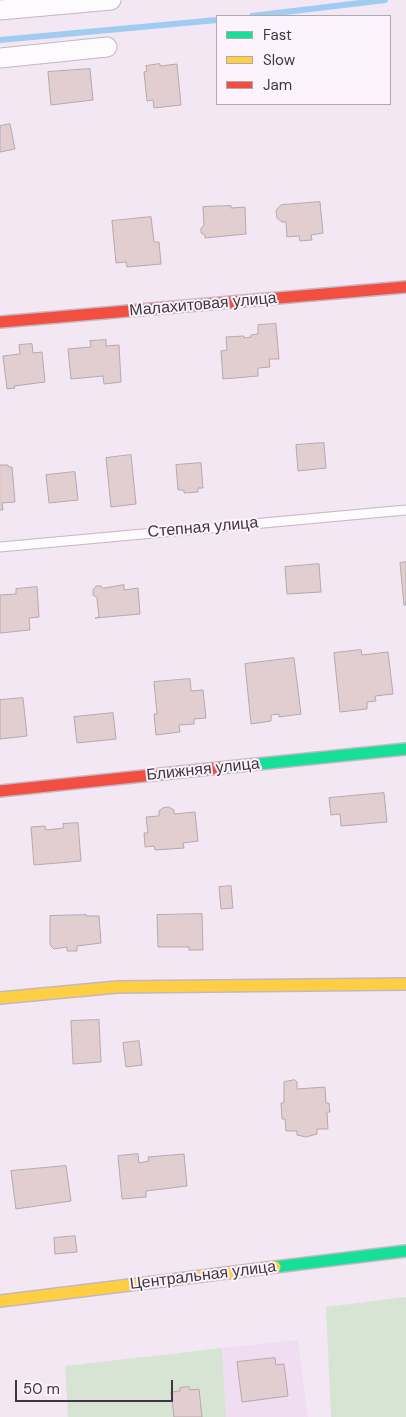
<!DOCTYPE html>
<html>
<head>
<meta charset="utf-8">
<style>
	body { margin:0 }
	#map { position:relative; width:406px; height:1417px; overflow:hidden; background:#f3e7f3; font-family:"DM Sans",sans-serif }
	canvas { display:block }
	.legend { position:absolute; left:216px; top:15px; width:175px; height:90px; box-sizing:border-box; background:#fcf3fd; border:1px solid #b0a8b1; margin:0; padding:6px 9px; list-style:none; font-size:15px; color:#3f3740 }
	.legend li { display:flex; align-items:center; gap:10px; height:25px }
	.legend b { width:25px; border:1px solid #b0a8b1 }
	.scale { position:absolute; left:15px; top:1380px; width:158px; height:22px; box-sizing:border-box; border:2px solid #3f3740; border-top:0; padding-left:6px; font-size:15px; line-height:18px; white-space:nowrap; color:#3f3740; -webkit-text-stroke:4px #fcf3fd; paint-order:stroke }
</style>
</head>
<body>
<div id="map">
<canvas width="406" height="1417"></canvas>
<ul class="legend">
<li><b style="height:6px;background:#16e098"></b>Fast</li>
<li><b style="height:6px;background:#ffcf43"></b>Slow</li>
<li><b style="height:6px;background:#f24e42"></b>Jam</li>
</ul>
<div class="scale">50 m</div>
</div>
<script>
const ctx = document.querySelector('canvas').getContext('2d');
ctx.lineJoin = 'round';
function fill(path, color) { ctx.fillStyle = color; ctx.fill(path, 'evenodd'); }
function strokePath(path, color, width, dash) { ctx.strokeStyle = color; ctx.lineWidth = width; ctx.lineCap = dash ? 'butt' : 'round'; ctx.setLineDash(dash || []); ctx.stroke(path); }
function drawText(font, color, halo, rows, align = 'center') {
  ctx.font = font + ' "DM Sans",sans-serif'; ctx.lineWidth = 4; ctx.setLineDash([]); ctx.textBaseline = 'middle'; ctx.strokeStyle = halo; ctx.fillStyle = color; for (const [text, x, y, turn = 0] of rows) {
    ctx.save(); ctx.translate(x, y); ctx.rotate((+turn || 0) * Math.PI / 180); ctx.textAlign = isNaN(turn) ? turn : align; if (halo) ctx.strokeText(text, 0, 0); ctx.fillText(text, 0, 0); ctx.restore();
  }
}
const built = new Path2D(`
	M298,1340L308,1417H226L222,1348Z`);
const green = new Path2D(`
	M406,1297V1417H331L326,1307Z
	M222,1348L226,1417H68L65,1366Z`);
const stream = new Path2D(`
	M252,16L385,0
	M0,40L217,20`);
const building = new Path2D(`
	M160,64V66L177,64L181,105L154,108L153,100L147,101L144,72L147,71L146,66Z
	M90,69L93,100L51,105L48,72Z
	M10,124L15,149L0,152V126Z
	M320,202L323,233L311,235L312,240L300,241L299,236L287,237L286,222H282L277,218L276,210L281,205Z
	M231,206V208L245,207L246,234L205,238V235L201,233V228L204,225L203,207Z
	M151,217L154,242H159L161,264L127,267L126,262L116,263L112,221Z
	M276,324L279,359H269L270,367L258,368V376L223,379L221,351L227,350L226,337L244,336V338L251,337V335L258,334V325Z
	M106,340V346L119,345L121,382L104,384L103,376L71,379L68,349L91,347L90,341Z
	M32,344L33,353L42,352L45,382L14,386L15,388L7,389L3,356L20,354L19,345Z
	M324,443L326,468L298,471L296,445Z
	M131,455L136,504L111,507L106,458Z
	M201,463L203,488H198V492L184,493V490H178L176,465Z
	M0,465H8L9,467H12L15,502L2,503L3,510H0Z
	M75,472L78,500L49,503L46,475Z
	M406,562V605H404L400,563Z
	M319,564L321,592L287,594L285,567Z
	M124,585V590L138,588L140,614L95,618L99,617L97,598L93,595V590L96,586H101L103,588Z
	M37,587L39,617L29,618L30,630L0,633V595L16,594V589Z
	M361,650L362,655L388,652L393,694L375,696L376,701L367,702V709L340,712L334,653Z
	M294,658L301,714L279,717V714L271,715V721L251,724L245,664Z
	M190,679L191,691L203,690L206,718L194,719V724L179,725L180,732L156,735L154,714H157L154,682Z
	M23,698L27,736L0,739V700Z
	M113,713L116,739L77,743L74,717Z
	M384,793L387,822L341,826L340,814L331,815L329,798Z
	M169,807L174,810V814L195,812L198,841L183,843L184,848L155,850L154,846L145,847L144,833H148L146,817L159,816V811L163,808Z
	M78,823L81,861L34,865L31,827L45,826L46,830L64,828L63,824Z
	M231,886L233,908L221,909L219,887Z
	M202,914L203,950H189V947H158L157,915Z
	M86,915V916H99L101,943L77,946V951H67V947L54,949L50,945V916Z
	M99,1020L101,1062L73,1064L71,1021Z
	M139,1041L142,1065L126,1067L123,1043Z
	M295,1080L297,1082V1089L325,1087L326,1103H329L330,1112H327L328,1129H317V1134L306,1137L297,1135V1131H286L285,1119H282L281,1103H284V1082Z
	M138,1154L139,1163L149,1161L148,1157L184,1154L187,1186L146,1191V1197L122,1199L118,1156Z
	M66,1166L71,1201L16,1209L11,1171Z
	M75,1236L77,1252L55,1254L54,1238Z
	M275,1358L276,1365L284,1364L288,1396L242,1402L237,1362Z
	M189,1387L190,1390L199,1389L202,1417H174L171,1392L180,1391V1388Z`);
const lane = new Path2D(`
	M0,547L406,510`);
const street = new Path2D(`
	M0,10L111,0
	M0,58L107,47`);
const fast = new Path2D(`
	M219,768L406,749
	M275,1267L406,1251`);
const slow = new Path2D(`
	M0,998L117,987L406,984
	M0,1301L275,1267`);
const jam = new Path2D(`
	M0,322L406,287
	M0,791L219,768`);
const streetNames = [
	["Малахитовая улица",203,305,-5],
	["Степная улица",203,528,-5],
	["Ближняя улица",203,770,-6],
	["Центральная улица",203,1276,-7]
];
fill(built, '#f1ddf2');
fill(green, '#d8e4d3');
strokePath(stream, '#a0ccf1', 6);
fill(building, '#e2ced0');
strokePath(building, '#b4a9ad', 1);
strokePath(lane, '#c2b8c2', 11);
strokePath(street, '#c2b8c2', 21);
strokePath(fast, '#c2b8c2', 14);
strokePath(slow, '#c2b8c2', 14);
strokePath(jam, '#c2b8c2', 14);
strokePath(lane, '#fdfbfd', 9);
strokePath(street, '#fdfbfd', 19);
strokePath(fast, '#16e098', 11);
strokePath(slow, '#ffcf43', 11);
strokePath(jam, '#f24e42', 11);
drawText('16px', '#3f3740', '#fcf3fd', streetNames);
</script>
</body>
</html>
